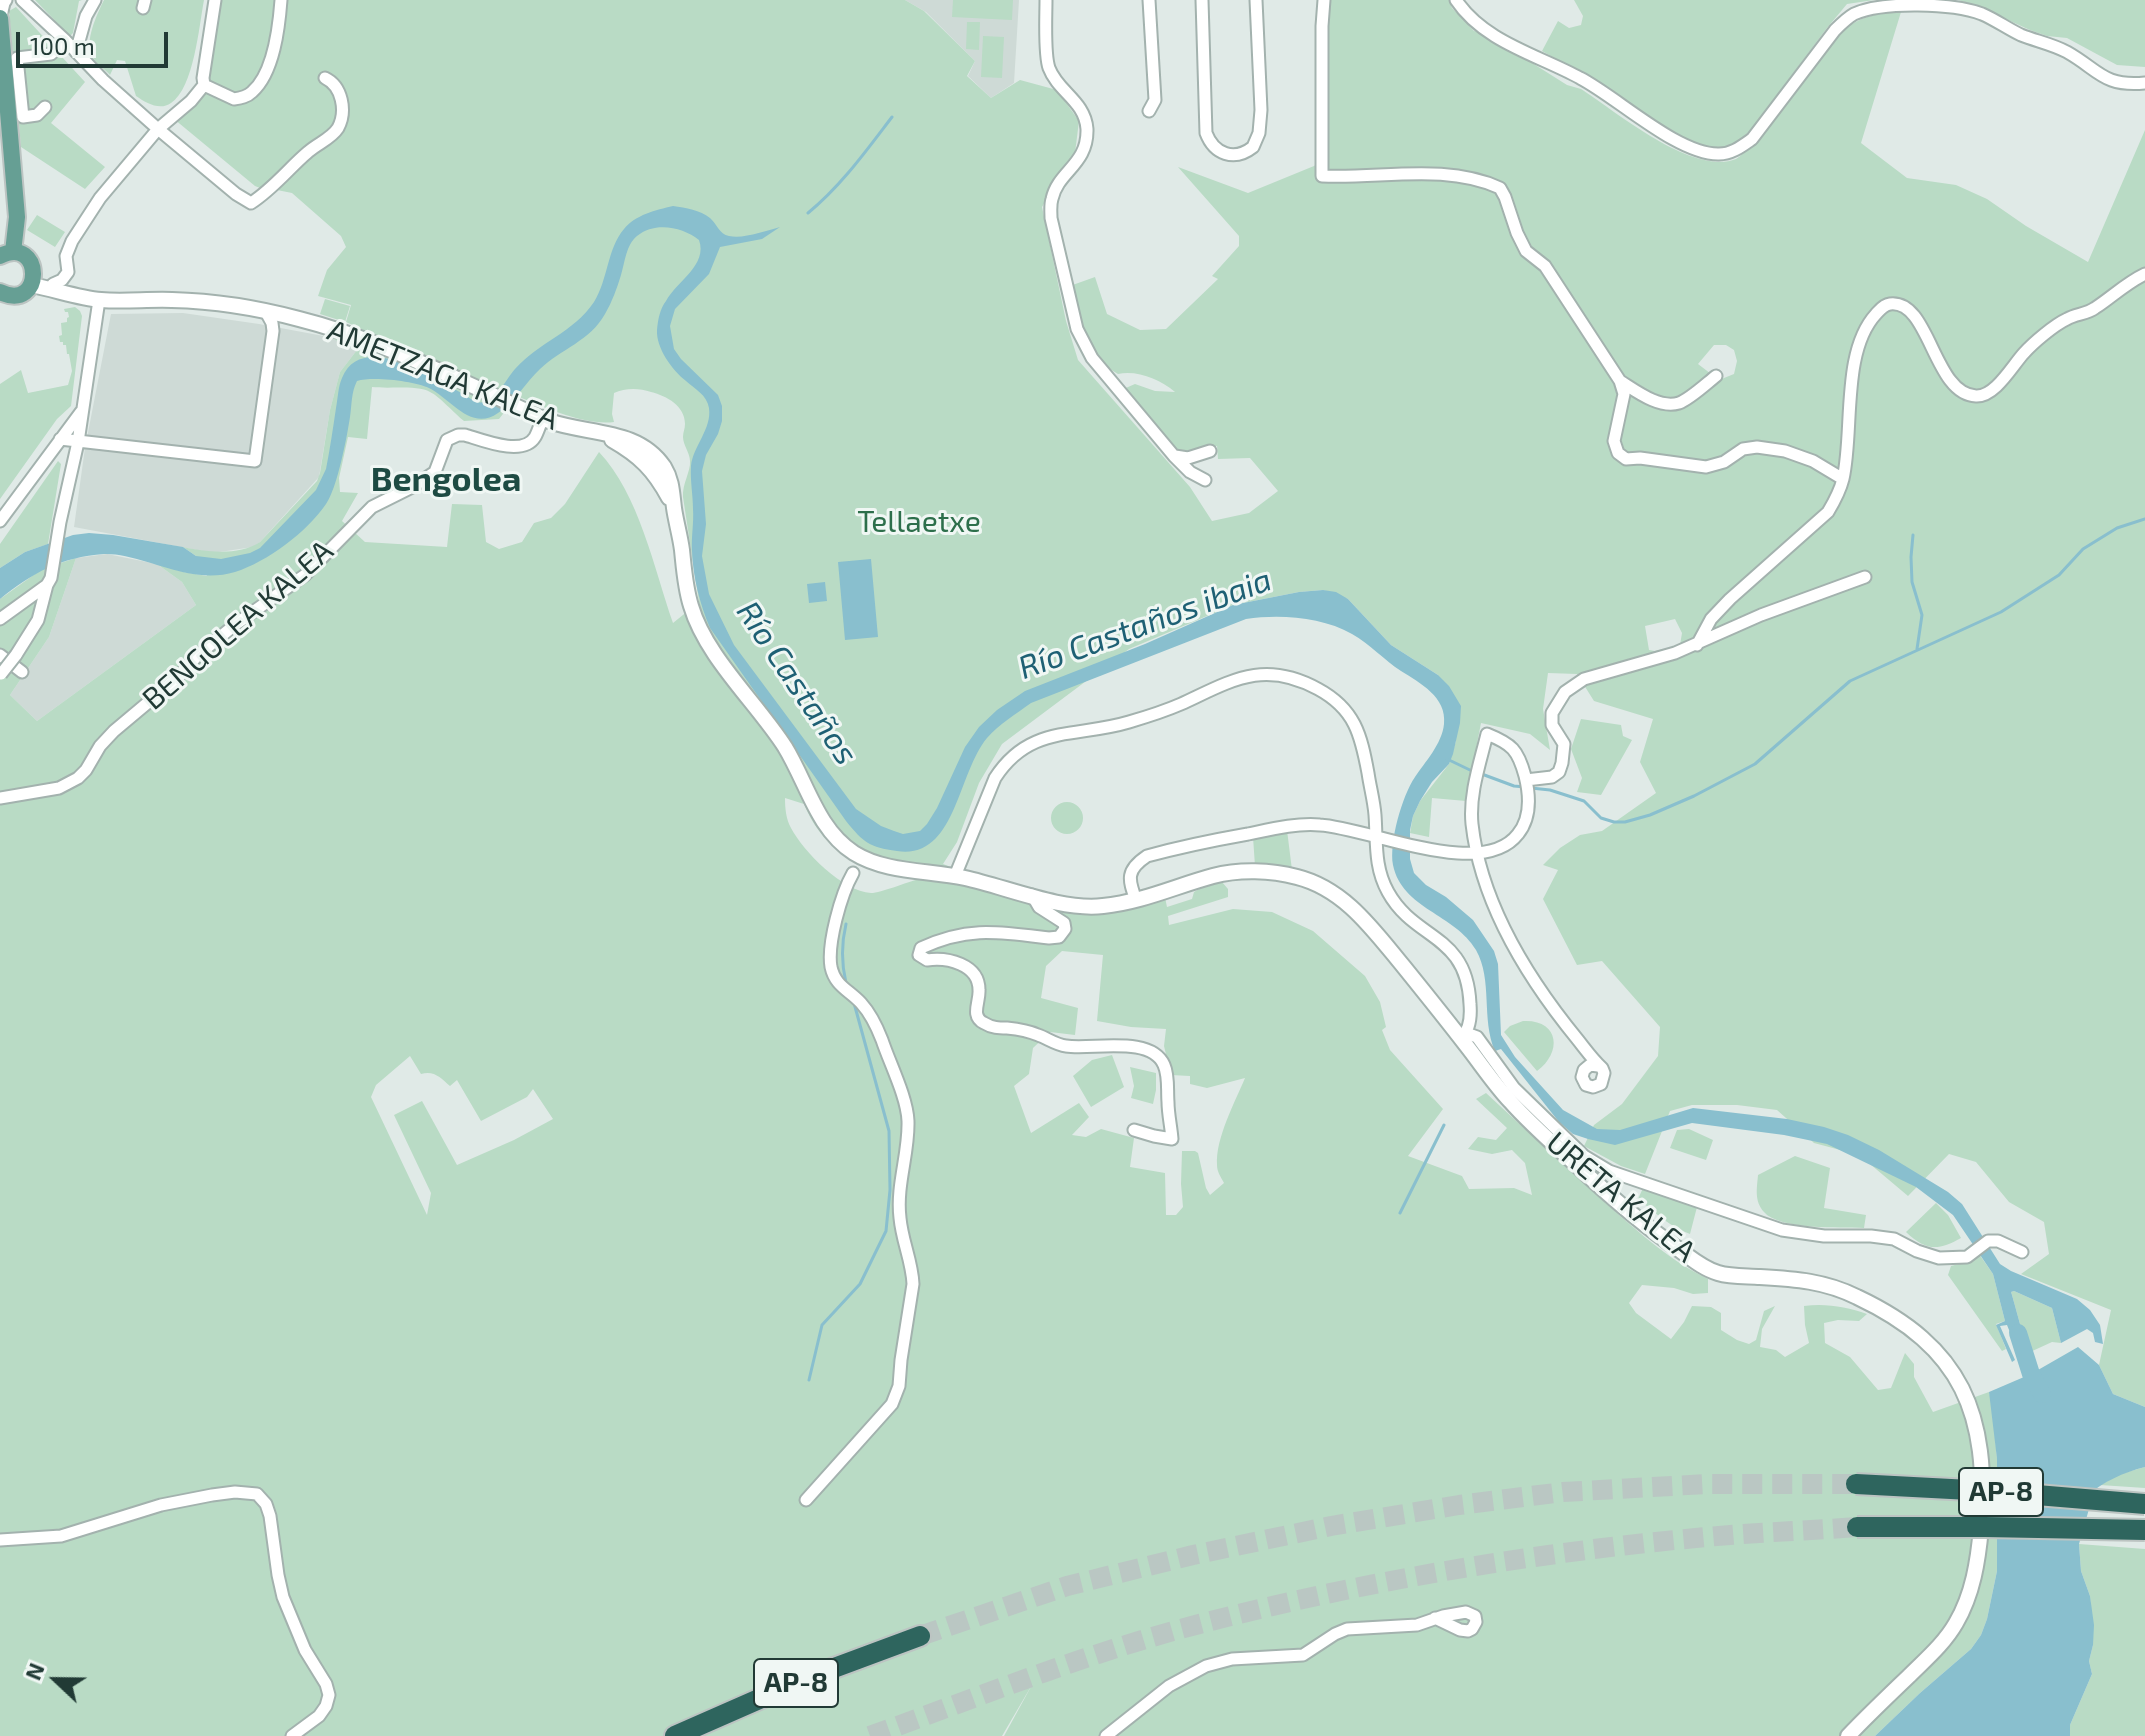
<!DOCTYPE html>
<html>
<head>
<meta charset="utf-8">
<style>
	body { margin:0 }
	#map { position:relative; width:2145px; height:1736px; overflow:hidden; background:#e0eae7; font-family:"Exo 2",sans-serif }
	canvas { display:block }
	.north { position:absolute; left:16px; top:1640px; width:80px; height:80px; -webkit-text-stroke:6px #f0f7f4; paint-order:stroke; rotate:292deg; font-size:22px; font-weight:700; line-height:32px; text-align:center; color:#213a35 }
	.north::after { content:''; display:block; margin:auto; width:28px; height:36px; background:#213a35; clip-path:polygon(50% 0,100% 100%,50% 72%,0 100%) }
	.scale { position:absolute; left:16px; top:32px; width:152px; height:36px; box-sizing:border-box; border:4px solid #213a35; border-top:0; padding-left:10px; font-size:24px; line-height:28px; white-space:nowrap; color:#213a35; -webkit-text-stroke:6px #f0f7f4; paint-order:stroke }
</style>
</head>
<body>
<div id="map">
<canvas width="2145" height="1736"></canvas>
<div class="north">N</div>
<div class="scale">100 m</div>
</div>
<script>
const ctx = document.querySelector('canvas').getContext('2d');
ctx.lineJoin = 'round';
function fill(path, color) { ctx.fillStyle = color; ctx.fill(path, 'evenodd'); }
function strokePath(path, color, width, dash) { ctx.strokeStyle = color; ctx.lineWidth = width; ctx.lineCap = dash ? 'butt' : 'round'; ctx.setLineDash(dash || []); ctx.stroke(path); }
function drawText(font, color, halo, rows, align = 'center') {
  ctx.font = font + ' "Exo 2",sans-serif'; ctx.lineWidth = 6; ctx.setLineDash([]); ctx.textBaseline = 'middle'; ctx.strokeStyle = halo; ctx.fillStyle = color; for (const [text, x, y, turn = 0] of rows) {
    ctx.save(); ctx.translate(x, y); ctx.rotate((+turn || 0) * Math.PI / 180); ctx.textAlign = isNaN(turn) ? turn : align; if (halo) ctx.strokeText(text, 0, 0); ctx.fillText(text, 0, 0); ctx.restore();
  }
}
const built = new Path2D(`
	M905,0H1019L1014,83L991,98L968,76L975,61L926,12Z
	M183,313L259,324L329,337L357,350L340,372L330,410L319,477L260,542L253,547L213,553L74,527L85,448L111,314Z
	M107,554L157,564L182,582L196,605L37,721L10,695L49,637L76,558Z`);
const green = new Path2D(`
	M35,0H82L79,1L73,33L70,36Z
	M104,0H204C199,26 194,88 171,103C160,111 146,103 136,96L125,61L117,60L110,75C105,69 95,63 92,56C84,42 97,14 104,0Z
	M216,0H905L924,11L975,61L967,76L991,98L1020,80L1057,90L1079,121L1075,153L1042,207L1066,321L1078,360L1190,487L1212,521L1249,513L1278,491L1250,458L1218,459L1217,446L1194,450L1187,454L1176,451L1121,390L1135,384L1155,391L1175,392C1160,379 1137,370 1118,374L1092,358L1067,287L1095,277L1107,314L1140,330L1166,329L1218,279L1212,276L1239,246V236L1178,167L1248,193L1314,166L1325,157L1327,0H1449L1452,8L1474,31L1483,32L1567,85L1581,89C1617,112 1692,176 1736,159C1741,156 1745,151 1750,147L1842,30C1865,15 1875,14 1901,12L1861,143L1907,178L1956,185L1987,199L2026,226L2088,262L2145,130V1407L2113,1394L2099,1365L2111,1310L2021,1274L2049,1254L2044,1222L2009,1202L1976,1162L1949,1154L1908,1196L1870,1164L1844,1151L1814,1143L1777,1110L1737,1105H1692L1670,1111L1645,1174L1621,1166L1584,1146L1594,1125L1622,1104L1658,1056L1660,1027L1602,961L1577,965L1543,899L1558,870L1543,865L1560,848L1580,835L1602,831L1656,793L1640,762L1653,719L1594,701L1577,674L1548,673L1543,709L1550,750L1530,734L1481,723L1466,801L1432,798L1429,837L1410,833L1413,816L1420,801L1449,764L1456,741L1438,675L1391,645L1348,599L1323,590L1299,592L1233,605L1129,649L1002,744L979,783L957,842L943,864C988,882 1065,905 1114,900C1130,898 1147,892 1163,888L1167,907L1192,899L1194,892L1208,884L1222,882L1228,889V897L1168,916L1169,925L1233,909L1272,912L1313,931L1365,976L1380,1002L1386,1027L1382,1030L1390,1050L1443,1109L1408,1156L1462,1176L1469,1189L1514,1188L1532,1195L1525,1163L1512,1150L1492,1154L1468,1149L1478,1137L1496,1140L1507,1128L1476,1099L1486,1093C1524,1128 1561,1163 1600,1198C1634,1228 1667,1259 1708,1279V1293L1693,1294L1674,1288L1642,1285L1629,1303L1636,1313L1671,1339L1684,1322L1692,1306L1711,1307L1721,1313V1330L1737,1340L1749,1344L1756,1340L1764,1311L1775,1306L1762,1329L1760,1347L1776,1350L1785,1357L1809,1343L1805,1325L1804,1306C1826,1303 1847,1307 1867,1314L1859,1321L1838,1320L1824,1323L1825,1343L1850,1357L1878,1390L1891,1388L1905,1353L1914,1364V1377L1933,1412L1989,1392L1992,1402L1997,1459V1571L1987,1619L1981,1635L1971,1649L1920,1693L1875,1736H1004L1033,1683L1002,1736H0V599L42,569L76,558L49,637L10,695L37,721L196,605L182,582L157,564L184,572L207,576L196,556L183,547C206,552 239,556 260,542L317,481L320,473L330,410L340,372L357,350L329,337L364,348L370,333L346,322L351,305L318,296L327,270L346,247L341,236L292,193L262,187L260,188L255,186L174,119L203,78ZM1714,345H1726L1734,350L1737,361L1734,374L1719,380L1698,364ZM372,387C388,389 418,385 430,392C439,396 455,414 464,421L499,419L517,396C543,407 586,426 614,422L612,414L614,393C625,388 639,388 651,392C667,396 685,406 685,424C685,429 683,432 683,437C683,445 690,453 690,461C691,471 682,484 683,497L699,602L673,623C654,568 639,494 599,452L565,504L551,518L534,523L522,542L499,549L486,542L482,505L452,504L447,547L365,542L342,521L358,493L340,492L339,478L348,437L367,439ZM1675,619L1682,633L1680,645L1655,651L1649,650L1645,626ZM785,798L804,804C820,844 852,867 894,875C902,877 911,877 919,879C907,882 881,893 871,893C843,892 803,851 791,828C786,819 785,808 785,798ZM1062,951L1103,955L1097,1021L1131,1027L1166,1029L1164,1046L1171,1075L1190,1076V1084L1207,1088L1245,1078C1235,1102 1215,1139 1217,1165C1217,1172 1221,1177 1224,1183L1210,1195L1206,1188L1198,1153L1195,1151H1182L1181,1184L1183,1207L1176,1215H1166L1165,1173L1130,1167L1134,1138L1101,1129L1086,1137L1072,1135L1089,1117L1079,1103L1031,1133L1014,1086L1029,1074L1033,1048L1050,1032L1075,1035L1078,1008L1041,998L1046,966ZM410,1056L421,1074C434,1070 441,1078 450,1086L457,1080L481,1121L527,1097L533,1089L553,1119L514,1140L457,1165L422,1101L394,1115L431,1193L427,1215L371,1097L376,1085Z
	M953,0H1013L1012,20L952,17Z
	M1574,0H1874L1847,4L1827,28L1751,130C1743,137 1731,148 1720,149C1690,153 1632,104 1606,88C1585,75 1563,63 1542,51L1558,21L1569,28L1581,25L1583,16Z
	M1958,0H2145V67L2117,65L2067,38L2047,36L2030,30L1975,5Z
	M16,7L85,82L51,123L105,167L85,189L21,147L9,11Z
	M967,22H980L979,50L966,49Z
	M983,36L1004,37L1002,78L981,77Z
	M37,215L65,232L55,247L27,230Z
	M325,299L350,306L345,322L320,314Z
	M75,307L80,311L82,316L71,406L57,419L0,499V384L21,370L28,393L68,385L72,371L69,354H67L66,345H63V342H60L59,336L62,335L61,323L67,322V318L69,317L68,312H65L64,309Z
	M58,461L61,464L48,544L25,552L0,568V544Z
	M1581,719L1621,725L1623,736L1632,740L1601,795L1577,792L1582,778L1571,749Z
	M1051 818a16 16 0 1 1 32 0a16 16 0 1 1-32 0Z
	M1287,830L1292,870L1255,866L1253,837Z
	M1523,1021C1559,1019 1563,1052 1537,1071L1504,1032L1510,1026Z
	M1112,1055L1124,1087L1091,1107L1073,1076L1092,1060Z
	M1130,1067L1156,1073V1090L1153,1104L1131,1098L1134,1086Z
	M1689,1129L1713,1140L1706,1160L1670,1148L1677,1130Z
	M1795,1156L1830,1168L1824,1208L1866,1215L1864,1228C1841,1227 1779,1230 1764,1212C1754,1201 1757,1188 1758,1175Z
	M1643,1188L1697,1207L1690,1234C1670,1227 1656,1213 1638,1199Z
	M1936,1203L1948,1215L1961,1238C1938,1251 1926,1251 1906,1232Z
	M1979,1254L1993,1274L2005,1321L1996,1324L2006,1349L2002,1351L1948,1275L1951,1266L1970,1261Z
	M2014,1291L2052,1308L2061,1343L2052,1342L2028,1353L2012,1295L2011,1292Z
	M2145,1467V1488L2100,1485L2120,1474Z
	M2079,1544L2145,1549V1736H2070V1725L2092,1674L2089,1661L2093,1645L2090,1596L2081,1571Z`);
const water = new Path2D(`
	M673,206C686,208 700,210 710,218C717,224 719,234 729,236C744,239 765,231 780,227L762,239L720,247L709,274L675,309L670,326L674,349L681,359L718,395L722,406V421L718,434L706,455L702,471L706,524L702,556L709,594L734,645L856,809L881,826L894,831L903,834L920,831L927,824L937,808L965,747L979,727L997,710L1025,691L1145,644L1233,605L1299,592L1323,590L1336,592L1348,599L1391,645L1438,675L1449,686L1461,706L1460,723L1453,754L1449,764L1432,782L1420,801L1413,816L1410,830V859L1414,873L1426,885L1446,897L1473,920L1494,951L1498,964L1501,1035L1515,1057L1563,1110L1597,1129L1620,1130L1693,1108L1787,1119L1824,1127L1848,1135L1879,1150L1948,1192L1962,1204L2000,1264L2011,1271L2077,1299L2090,1310L2100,1325L2103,1344L2095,1342L2093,1333L2087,1329L2061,1343L2052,1308L2014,1291L2011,1292L2012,1295L2028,1353L2020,1357L2007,1325L2000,1326L2015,1360L2012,1362L1996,1325L2005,1321L1993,1274L1953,1215L1916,1187L1827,1144L1784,1135L1692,1123L1615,1145L1588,1139L1573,1134L1559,1122L1501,1049L1495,1051C1481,1019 1493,980 1476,950C1455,914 1402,909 1393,865C1389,842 1402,796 1415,777C1425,762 1442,744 1444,724C1447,697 1420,683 1401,671C1384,660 1370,644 1352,634C1322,617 1280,614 1246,619L1031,703C1016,714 999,724 987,738C957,774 956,860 897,851C869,847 864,843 846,821L710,628C700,604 693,578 692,551C691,537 694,523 693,509C693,495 690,480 691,466C693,446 712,429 709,408C707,395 695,389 686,381C672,370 656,348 657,330C658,319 660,309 666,301C677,281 708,265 699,240C683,227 655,221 637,236C626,245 625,262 621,275C617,288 612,302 605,314C590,341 561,349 540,369C526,382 515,402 498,413C471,432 451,399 429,388C414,381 373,376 357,381C351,393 352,404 350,417C347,437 337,489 326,504C307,532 267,562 235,572C219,577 202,576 187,573C162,568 128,553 104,554C61,557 32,573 0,599V568L25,552L73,535L89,533L113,535L183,547L196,556L221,559L250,553L260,548L316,490L326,469C330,449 333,428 336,408C338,398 338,387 342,378C363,326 447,385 476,402C495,406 504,381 515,369C539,342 573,333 594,302C608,280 607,249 624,229C635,215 656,210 673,206Z
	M871,559L878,637L845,640L838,562Z
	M825,582L827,601L809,603L807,584Z
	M2078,1347L2099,1365L2113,1394L2145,1407V1467C2122,1473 2105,1481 2086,1496L2089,1509L2079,1544L2081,1571L2090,1596L2094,1625L2093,1645L2089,1661L2092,1674L2070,1725V1736H1875L1920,1693L1971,1649L1981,1635L1987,1619L1997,1571V1459L1989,1392L2031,1374Z`);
const stream = new Path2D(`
	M808,213C841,186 866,151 892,117
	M1913,535L1911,557L1912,582L1922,615L1917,649
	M1447,759L1472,771
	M1479,773L1514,786L1525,787
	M1531,788L1550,790L1584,801L1601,818L1614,822H1625L1650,815L1694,796L1755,764L1850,681L2001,612L2059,575L2083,549L2117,528L2145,519
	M846,983C841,962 841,945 846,924
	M1400,1213L1444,1125
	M809,1380L822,1325L860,1284L886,1231L890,1190L889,1131L854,1003`);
const river = new Path2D(`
	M2018,1333L2031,1374L2042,1394`);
const motorwayTunnel = new Path2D(`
	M920,1636L1067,1586L1193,1555L1331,1526L1459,1505L1563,1492L1707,1484H1856
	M870,1736C981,1696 1092,1651 1207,1622C1370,1580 1539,1552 1707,1537C1757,1532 1807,1531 1857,1527`);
const minor = new Path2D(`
	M22,0L65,40L103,80L158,129L236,194L251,203C273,189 289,168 308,152C318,143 331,139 338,128C347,111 342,86 325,78
	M215,0L203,78L204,85L234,99C241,98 247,97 252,92C274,73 279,27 281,0
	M1046,0C1046,17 1044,54 1049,68C1058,92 1085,101 1087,129C1088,165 1058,171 1052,199C1050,205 1051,212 1051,218L1077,329L1092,358L1174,456L1190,472L1205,480
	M1202,0L1206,133C1214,154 1234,162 1253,147L1259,133L1261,110L1256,0
	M1324,0L1322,26V176C1381,179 1445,163 1500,188L1505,197L1517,233L1526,251L1545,266L1620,381L1624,394L1614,441L1618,453L1626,459L1640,458L1706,467L1724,462L1743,449L1757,447L1785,451L1813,461L1843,479
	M1456,0C1484,42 1538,55 1580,78C1617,97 1678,155 1719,154C1732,154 1742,146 1752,139L1835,30C1841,24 1847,18 1854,14C1883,1 1953,3 1982,14C1996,20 2008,29 2021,35C2036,41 2052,44 2067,52C2099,70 2103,87 2145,83
	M143,8L145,0
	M0,20L4,3L6,0
	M76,52L86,16L95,0
	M45,107L37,115L23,117L17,58L51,54L65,40
	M1149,111L1155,100L1149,0
	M53,284L62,280L68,272L66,256L72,241L100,198L158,129L191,101L204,85
	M1620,381C1636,391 1659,409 1679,403C1690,399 1707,383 1716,376
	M60,439L255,461L273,331L272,323L266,312
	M1175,456L1188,458L1210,451
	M0,521L81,412
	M0,619L47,585
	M1697,645L1711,619L1730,599L1828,512C1834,502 1840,491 1843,479C1854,431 1841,352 1876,314C1880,310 1883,305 1890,304C1930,299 1933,394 1976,396C1995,397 2012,366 2024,353C2033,343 2054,325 2067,319C2076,314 2087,314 2095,308C2112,297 2126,283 2145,274
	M0,655L22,672
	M16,655L38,620L47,585L51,578L60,522L78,442L99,300
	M1526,780L1552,777L1559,772L1562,763L1564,744L1552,725V713L1565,692L1584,679L1675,653L1761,615L1865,577
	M0,798L59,788L78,778L86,770L100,746L114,731L176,679L198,655L236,624L305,575L372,507L414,486L435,472L447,440L458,435H465C482,440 523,457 535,437C538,432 540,424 543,418
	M955,876L995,778C1030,724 1076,738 1129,722C1146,717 1165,711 1181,704C1231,681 1263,659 1318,689C1355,709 1361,735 1368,773C1370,787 1374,801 1375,815C1377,842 1374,867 1388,892C1415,941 1467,933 1470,1004C1471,1016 1470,1030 1461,1038
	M1032,895L1039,907L1064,923L1065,929L1059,937L1049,938C999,932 968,926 921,948L919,955L927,960C947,957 979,964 979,990C980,1002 970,1016 984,1023C992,1028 999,1028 1007,1028C1017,1029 1029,1031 1038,1035C1047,1038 1056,1045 1066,1046C1092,1050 1151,1035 1164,1065C1169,1076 1167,1090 1168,1102C1168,1114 1171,1126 1172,1139L1154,1136L1134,1130
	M1136,900C1128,879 1126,870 1147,856C1180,847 1214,840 1248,834C1272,829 1296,823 1320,825C1370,828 1482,881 1518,834C1531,818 1530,796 1525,776C1518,750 1512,744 1487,734C1480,763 1469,794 1472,824C1481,904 1528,979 1578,1040C1586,1050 1593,1060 1602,1068L1604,1073L1601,1084L1593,1087L1586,1085L1582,1077L1584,1070L1590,1065L1598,1066
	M1466,1033L1477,1037L1514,1088L1584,1156L1609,1171L1782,1230L1824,1236H1871L1894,1239L1917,1251L1939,1258L1967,1257L1988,1241H1998L2022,1252
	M806,1500L892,1404L899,1386L901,1360L913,1284C912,1261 902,1241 900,1218C896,1185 909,1154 908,1121C907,1097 890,1064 882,1040C877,1027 871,1014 861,1003C849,990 835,986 831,967C827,944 841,894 853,873
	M0,1540L61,1536L161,1505L212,1495L235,1492L257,1494L266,1504L270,1516L278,1575L283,1597L305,1650L326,1684L329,1695L326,1706L319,1716L292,1736
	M1106,1736L1169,1686L1206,1666L1232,1659L1303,1655L1335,1634L1347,1629L1417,1625L1443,1616L1466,1612L1475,1616L1476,1622L1472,1629L1468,1631L1460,1630L1435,1618`);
const tertiary = new Path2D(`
	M31,285C54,289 78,298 101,300C124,302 149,299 172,300C214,301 258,308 299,319C363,335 424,364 484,391C505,401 527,412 549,421C588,435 638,428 664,467C672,480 672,492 674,508C676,522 680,535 682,550C684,569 685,587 691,606C706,657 756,702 785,747C807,783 817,829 854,853C886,873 929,870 965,878C1006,887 1062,911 1103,906C1142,902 1176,886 1213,876C1239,869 1271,870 1297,877C1345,889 1374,931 1404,967C1425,993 1446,1019 1466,1045C1481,1064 1494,1084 1510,1101C1532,1126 1558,1148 1582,1170C1613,1199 1646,1227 1681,1251C1692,1259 1704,1269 1718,1273C1731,1277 1747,1276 1760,1277C1795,1279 1825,1281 1857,1297C1963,1347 1989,1414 1981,1528C1978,1561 1973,1594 1956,1623C1944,1644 1925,1660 1909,1676C1888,1696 1867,1716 1848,1736
	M612,440C640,456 654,470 669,498`);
const primary = new Path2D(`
	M0,18L17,217L13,252
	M0,256C43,234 45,313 0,292`);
const motorway = new Path2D(`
	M675,1736L807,1678L920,1636`);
const minorBridge = new Path2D(`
	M1,674L16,655`);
const motorwayBridge = new Path2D(`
	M1856,1484L1989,1491L2145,1504
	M1857,1527H1985L2145,1530`);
const shields = [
	[2001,1492,84],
	[796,1683,84]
];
const shieldNames = [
	["AP-8",2001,1492],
	["AP-8",796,1683]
];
const streetNames = [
	["AMETZAGA KALEA",443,375,22],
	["BENGOLEA KALEA",238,625,-41],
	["URETA KALEA",1621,1197,40]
];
const parkNames = [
	["Tellaetxe",919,522]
];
const waterNames = [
	["Río Castaños ibaia",1145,624,-20],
	["Río Castaños",797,683,56]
];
const quarterNames = [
	["Bengolea",446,480]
];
fill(built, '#cedad6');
fill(green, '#b9dbc5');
fill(water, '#89bfce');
strokePath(stream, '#89bfce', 3);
strokePath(river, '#89bfce', 18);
strokePath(motorwayTunnel, '#bac7c3', 20, [20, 10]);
strokePath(minor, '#a3b2ae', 15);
strokePath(tertiary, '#a3b2ae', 18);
strokePath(primary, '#bcc4c2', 20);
strokePath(motorway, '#bcc4c2', 24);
strokePath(minor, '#fff', 11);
strokePath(tertiary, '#fff', 14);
strokePath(primary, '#669f94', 16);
strokePath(motorway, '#2e655e', 20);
strokePath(minorBridge, '#a3b2ae', 15, []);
strokePath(motorwayBridge, '#bcc4c2', 24, []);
strokePath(minorBridge, '#fff', 11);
strokePath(motorwayBridge, '#2e655e', 20);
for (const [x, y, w] of shields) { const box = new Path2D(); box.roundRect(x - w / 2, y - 24, w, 48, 6); ctx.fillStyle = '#f0f7f4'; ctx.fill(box); strokePath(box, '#213a35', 2); }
drawText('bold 28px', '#213a35', null, shieldNames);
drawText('30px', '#213a35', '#f0f7f4', streetNames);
drawText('30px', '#2d6f4b', '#f0f7f4', parkNames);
drawText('italic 32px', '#1e6074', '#f0f7f4', waterNames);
drawText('bold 34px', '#1e4b43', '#f0f7f4', quarterNames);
</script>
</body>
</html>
